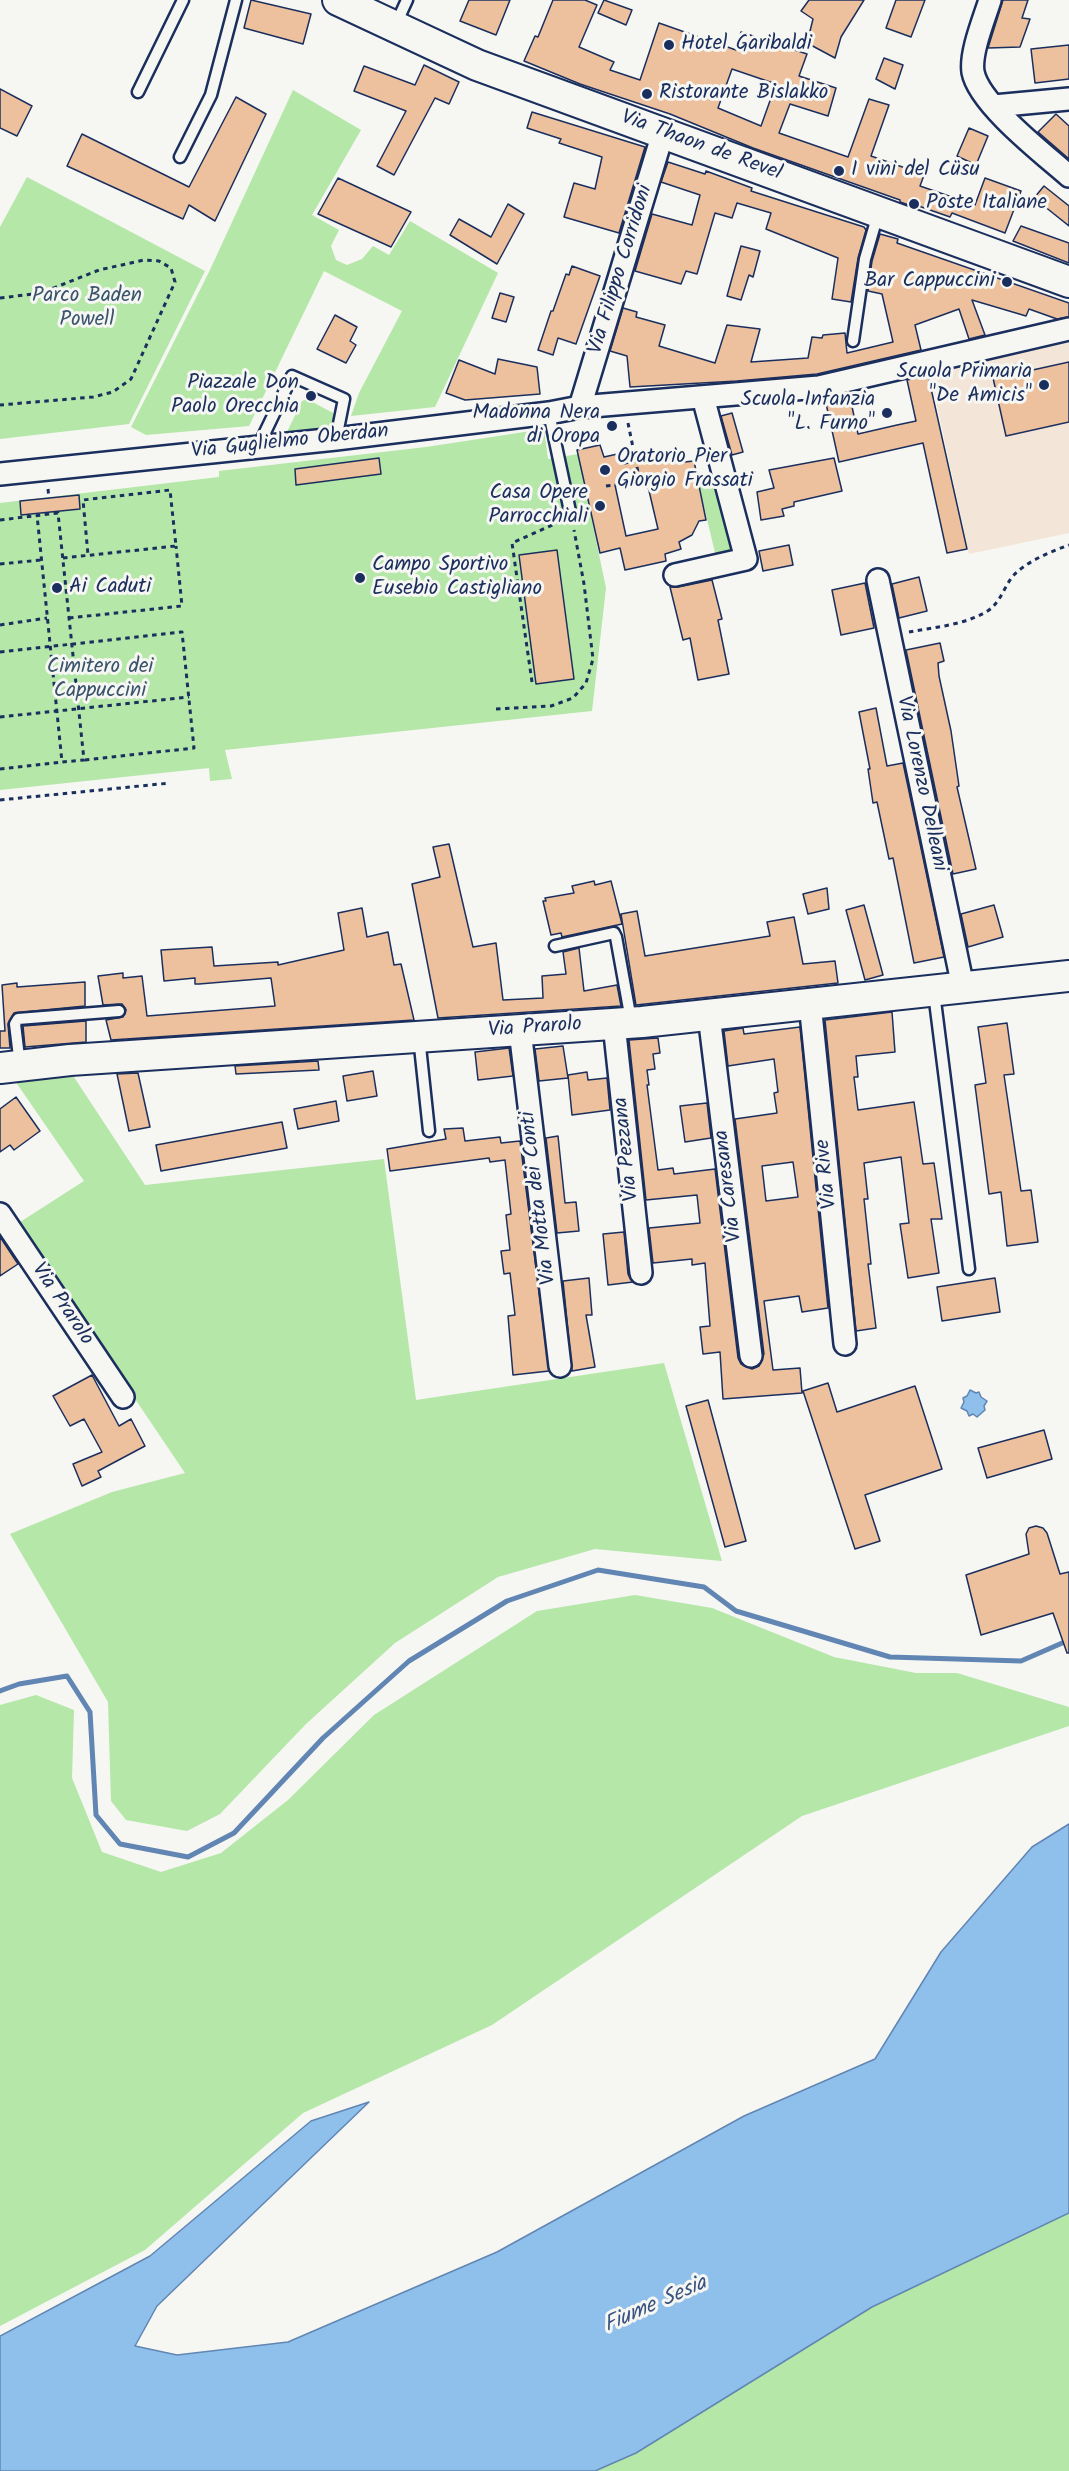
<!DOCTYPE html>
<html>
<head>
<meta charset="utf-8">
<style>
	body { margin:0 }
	canvas { display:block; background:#f6f6f2 }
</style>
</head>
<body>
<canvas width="1069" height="2471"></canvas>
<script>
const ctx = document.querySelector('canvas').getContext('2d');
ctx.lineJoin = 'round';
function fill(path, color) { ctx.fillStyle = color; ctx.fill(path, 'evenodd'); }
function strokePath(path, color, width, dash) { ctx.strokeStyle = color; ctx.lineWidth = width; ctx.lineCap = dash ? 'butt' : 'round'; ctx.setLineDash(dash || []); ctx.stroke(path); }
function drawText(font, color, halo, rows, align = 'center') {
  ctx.font = font + ' Kalam,sans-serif'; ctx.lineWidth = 6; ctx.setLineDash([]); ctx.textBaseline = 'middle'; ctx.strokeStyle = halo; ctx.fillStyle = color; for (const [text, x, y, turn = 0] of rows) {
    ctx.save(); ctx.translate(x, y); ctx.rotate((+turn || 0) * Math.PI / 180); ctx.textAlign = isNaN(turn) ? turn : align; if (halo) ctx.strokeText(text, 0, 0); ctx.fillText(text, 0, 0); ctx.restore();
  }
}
const built = new Path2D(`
	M1069,342V533L969,554L930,373Z`);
const green = new Path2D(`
	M293,90L361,130L312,215L339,230L331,246L336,260L347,265L362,259L373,246L389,255L410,221L498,273L435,407L351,416L359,393L402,311L324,271L249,426L146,435L131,427L209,272Z
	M27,177L205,271L129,424L0,439V227Z
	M307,399L333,413L335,428L286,434L302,401Z
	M544,429L548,459L578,454L606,588L592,711L225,750L232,779L210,781L209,768L0,790V503L219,477V471L426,447Z
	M721,471L742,550L717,561L697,477Z
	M70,1071L145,1185L384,1159L416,1400L664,1363L722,1561L595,1549L498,1577L395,1643L306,1724L220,1814L187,1831L126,1820L111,1801L108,1702L10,1534L112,1492L185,1473L17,1224L84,1181L13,1078Z
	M635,1595L712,1608L834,1657L916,1673H957L1069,1707V1726L802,1816L492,2025L303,2113L145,2250L0,2326V1705L36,1695L74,1710L72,1778L102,1852L161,1872L221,1853L288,1800L374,1715L537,1611Z
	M1069,2213V2471H595L636,2453L872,2307Z`);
const water = new Path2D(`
	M970,1390L976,1393L979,1392L981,1397L987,1401L984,1406L985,1410L977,1417L973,1414L969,1416L967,1411L961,1408L964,1402L963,1398L967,1396Z
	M1069,1824V2213L872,2307L636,2453L595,2471H0V2336L150,2256L311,2121L369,2102L157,2306L135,2346L177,2355L288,2342L497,2252L744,2116L875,2059L941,1952L1032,1847Z`);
const stream = new Path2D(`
	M0,1691L19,1684L67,1676L90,1712L96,1815L120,1844L188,1857L234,1833L323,1738L409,1661L507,1601L598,1570L704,1587L736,1611L890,1657L1021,1661L1069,1640`);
const building = new Path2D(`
	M251,0L311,14L303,44L244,28Z
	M469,0H510L496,35L460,21Z
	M553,0H585L597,5L579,47L614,62L610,70L640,80L659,23L736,50L741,32L807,54L799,76L836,88L828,116L790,104L779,133L848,157L869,99L889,105L871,156L911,170L914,162L927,167L920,186L975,205L985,178L1021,191L1005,233L952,213L950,217L913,204L912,206L900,202V200L753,148L670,114L580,84L524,61L535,36L538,37ZM732,69L776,84L761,126L718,108Z
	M604,0L632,10L626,25L598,13Z
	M809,0H864L841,37L835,58L807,43L813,19L801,11Z
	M896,0H925L911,37L886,28Z
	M1003,0H1028L1022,18L1030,19L1020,47L988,48Z
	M1069,45V79L1035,83L1031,49Z
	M884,58L903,65L895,89L876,79Z
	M424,65L459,82L449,104L435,98L394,175L377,166L406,111L354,91L364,66L415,85Z
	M0,89L32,106L17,136L0,128Z
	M236,97L266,114L215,221L189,205L183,219L67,166L82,134L189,187Z
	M532,112L645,147L619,233L564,217L574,183L595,189L602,157L559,143L561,139L527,128Z
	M1056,114L1069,126V159L1038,132Z
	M969,128L988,136L976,165L957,156Z
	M668,162L705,174L706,171L752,188L751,191L864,227L866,230L858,258L851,302L832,299L838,258L766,229L771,213L737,203L732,218L715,213L697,274L686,271L681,284L635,271L652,214L692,225L700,195L661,182Z
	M338,178L411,212L391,247L318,214Z
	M1044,186L1069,206V226L1034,198Z
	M508,204L524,214L497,264L450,235L459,219L491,237Z
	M1021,226L1069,243V263L1013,241Z
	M880,234L898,239L897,243L1069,303V317L1057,319L1029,309L1026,316L972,300L985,335L969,339L959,309L915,325L921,350L817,374L737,381L630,387L627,356L610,351L623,308L637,312L636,317L665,325L659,346L715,363L727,325L760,329L751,362L808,358L812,337L822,338L823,335L845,333L847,353L893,342L882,294L868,291L872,261Z
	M741,246L760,251L753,277L749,275L741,300L727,296Z
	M572,266L600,276L576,344L558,338L553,355L538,350L551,311H553L566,274L569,275Z
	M500,293L514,297L506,322L492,318Z
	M335,315L357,327L350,341L356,345L346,363L317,349Z
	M498,359L537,367L540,394L465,400L446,393L459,360L495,374Z
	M1069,362V422L1006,436L991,369L1017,364L1019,373Z
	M928,375L967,549L947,553L923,443L839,462L825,399L849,393L858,434L897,425L916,421L907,380Z
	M732,413L743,452L732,455L721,416Z
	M600,445L604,457L622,453L624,464L682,450L684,462L694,461L706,520L699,521L692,535L679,542L681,549L665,554L666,561L625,570L620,548L600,553L577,450ZM646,478L658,529L626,536L615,485Z
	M379,458L381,474L296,485L295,469Z
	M834,458L842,491L794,502V506L782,509L784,516L761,520L757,492L774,488L769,470Z
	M79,495L80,509L21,515L20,501Z
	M789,545L793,565L763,571L759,551Z
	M557,550L574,679L536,684L519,555Z
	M919,577L927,611L899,618L892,584Z
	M712,580L722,619L718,620L729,674L698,680L690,638L683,640L670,587H678Z
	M865,583L874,628L841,635L832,590Z
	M940,643L944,661L938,663L939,676L951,731L959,786L957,787L976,869L953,874L906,650Z
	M876,708L887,766L903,763L944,957L914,963L893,858L889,859L877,802L873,803L868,769H870L859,712Z
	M449,844L473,947L496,943L503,1000L543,998L542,976L566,974L563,952L579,948L584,991L617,985L621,1006L438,1018L412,884L440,877L433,847Z
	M594,881L595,885L611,881L622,924L562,937L561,933L551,935L543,901H546L545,898L574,893L572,886Z
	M827,888L829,909L808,914L803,894Z
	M864,905L883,975L865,980L846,910Z
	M994,905L1003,937L968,947L961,914Z
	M362,908L367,937L388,932L394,965L401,964L414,1020L111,1040L106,1020L123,1017L126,1010L122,1004L103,1005L98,976L123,973V978L142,976L147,1016L275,1006L271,978L199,984H195V978L164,981L161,950L212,947L214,966L278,962V965L344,950L338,913Z
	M637,911L645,956L770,936L767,922L794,917L803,964L835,961L838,983L636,1005L621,914Z
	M85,982V1006L14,1013L8,1024L10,1048H0V1031H5L2,985L17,983V987Z
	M892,1012L895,1052L856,1056L858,1077H854L858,1110L914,1102L923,1164L934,1163L942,1219H931L939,1273L908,1278L900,1224L909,1223L901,1157L864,1163L868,1199H864L871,1264H868L876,1328L856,1331L825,1020Z
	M86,1021V1042L25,1047L23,1026Z
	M1007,1023L1014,1074L1004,1075L1021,1191L1031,1190L1038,1242L1007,1246L1001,1192L989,1194L975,1085L986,1083L978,1027Z
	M800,1027L828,1308L802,1312L799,1296L764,1301L773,1370L800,1368L802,1393L723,1399L720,1352L703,1354L700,1327L710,1326L705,1263L692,1265V1259L653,1263L649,1228L700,1223L697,1195L646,1200L629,1040L658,1038L660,1053L653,1054L655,1069L647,1070L649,1085H647L658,1170L673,1168L674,1174L715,1169L738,1358L741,1364L752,1369L759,1366L764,1354L735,1119L777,1113L774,1093L778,1092L774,1059L728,1066L724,1031L743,1028L744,1034ZM793,1162L798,1197L766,1201L762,1166Z
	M563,1046L568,1078L539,1081L535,1049Z
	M509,1048L513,1076L478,1080L475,1052Z
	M318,1061L319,1070L236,1074L235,1066Z
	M373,1071L377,1096L347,1101L343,1076Z
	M587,1072L588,1080L607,1078L610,1110L572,1115L568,1075Z
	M138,1073L150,1127L129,1131L117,1074Z
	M16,1097L40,1131L14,1150L10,1145L0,1152V1109Z
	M336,1101L339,1121L298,1129L294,1109Z
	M707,1103L711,1138L685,1142L680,1106Z
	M282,1122L287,1148L161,1171L156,1145Z
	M463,1128L465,1141L500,1137L501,1143L520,1141L549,1371L513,1375L508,1316L515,1315L510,1273L504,1274L501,1251L510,1250L506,1215L511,1214L505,1160L490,1162L489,1158L390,1171L387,1149L446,1139L444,1129Z
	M558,1136L565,1203L576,1202L579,1231L557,1233L546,1138Z
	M624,1232L628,1274L633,1282L608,1285L603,1234Z
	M0,1237L18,1264L0,1276Z
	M589,1278L592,1315H586L595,1367L572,1371L563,1281Z
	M995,1278L1000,1312L942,1321L937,1287Z
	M92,1375L119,1426L131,1419L145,1446L98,1471L101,1477L82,1486L73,1464L102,1452L84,1419L70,1426L53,1396Z
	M828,1383L837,1412L915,1386L942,1469L865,1495L880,1541L855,1549L803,1391Z
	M708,1400L746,1541L725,1547L686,1406Z
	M1044,1430L1052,1459L987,1478L978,1448Z
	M1036,1526L1043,1528L1047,1533L1060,1574L1069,1572V1653H1067L1053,1613L981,1635L966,1575L1029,1554L1026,1534L1029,1528Z`);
const path = new Path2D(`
	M0,298L41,293L99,270L144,260L159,261L171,268L175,282L131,379L113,392L93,397L0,405
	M606,486L640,482L628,423
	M48,489L49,498
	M0,520L58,513L84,760L62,762L37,515
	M63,558L176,546L170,490L83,500L88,555
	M0,564L41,560
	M69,618L182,606L176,546
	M0,625L47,618
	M909,632C935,627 966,625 989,610C1001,601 1004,587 1013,576C1027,561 1050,552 1069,545
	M0,652L182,632L194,748L84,760
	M532,682L512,543L559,522
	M496,709L551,706L573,698L586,683L593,659L584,584L574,530
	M0,717L189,697
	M0,769L62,762
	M0,800L170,783`);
const lane = new Path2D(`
	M396,24L407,0
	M138,92L183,0
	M180,157L211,95L236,0
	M853,341L865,259L878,214
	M549,413L571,516
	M258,447L292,376L344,399L336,439
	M555,946L614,933L616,937L631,1020
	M934,993L969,1269
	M419,1037L429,1131
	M20,1065L15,1024L18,1019L119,1011`);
const street = new Path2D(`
	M990,0C984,19 970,53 973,72C979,104 1044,154 1069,176
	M994,106L1069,99
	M580,407L663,133
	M0,474L336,439L549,413L580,407L819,387L1069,329
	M675,575L746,559L703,397
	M878,580L963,987
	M810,1003L845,1344
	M709,1015L751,1356
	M614,1024L641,1273
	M520,1030L560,1366
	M0,1214L123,1397`);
const secondary = new Path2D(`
	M338,0L477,65L1069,282
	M0,1068L70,1060L642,1022L1069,976`);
const markers = [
	[669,45,6,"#1b2f5e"],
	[647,94,6,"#1b2f5e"],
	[839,171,6,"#1b2f5e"],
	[914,204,6,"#1b2f5e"],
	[1007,282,6,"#1b2f5e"],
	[1044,385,6,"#1b2f5e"],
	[311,396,6,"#1b2f5e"],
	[887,413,6,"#1b2f5e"],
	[612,426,6,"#1b2f5e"],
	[605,470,6,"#1b2f5e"],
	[600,506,6,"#1b2f5e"],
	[360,578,6,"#1b2f5e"],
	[57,588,6,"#1b2f5e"]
];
const poiNames = [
	["Hotel Garibaldi",681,45],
	["Ristorante Bislakko",659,94],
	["I vini del Cüsu",851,171],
	["Poste Italiane",926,204],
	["Bar Cappuccini",995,282,"right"],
	["Scuola Primaria",1032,373,"right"],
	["\"De Amicis\"",1032,397,"right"],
	["Piazzale Don",299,384,"right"],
	["Paolo Orecchia",299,408,"right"],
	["Scuola Infanzia",875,401,"right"],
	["\"L. Furno\"",875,425,"right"],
	["Madonna Nera",600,414,"right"],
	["di Oropa",600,438,"right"],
	["Oratorio Pier",617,458],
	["Giorgio Frassati",617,482],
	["Casa Opere",588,494,"right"],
	["Parrocchiali",588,518,"right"],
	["Campo Sportivo",372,566],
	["Eusebio Castigliano",372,590],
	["Ai Caduti",69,588]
];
const streetNames = [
	["Via Thaon de Revel",701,147,20],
	["Via Filippo Corridoni",622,270,-73],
	["Via Guglielmo Oberdan",290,443,-6],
	["Via Lorenzo Delleani",920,784,78],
	["Via Prarolo",535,1029,-4],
	["Via Pezzana",628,1149,-96],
	["Via Rive",828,1174,-96],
	["Via Caresana",730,1186,-97],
	["Via Motta dei Conti",540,1198,-97],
	["Via Prarolo",61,1305,56]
];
const parkNames = [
	["Parco Baden",87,297],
	["Powell",87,321],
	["Cimitero dei",100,668],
	["Cappuccini",100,692]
];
const waterNames = [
	["Fiume Sesia",656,2306,-24]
];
fill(built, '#f3e6d8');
fill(green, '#b4e7a8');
fill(water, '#8fc0eb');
strokePath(water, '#6186b3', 1.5);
strokePath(stream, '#6186b3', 5);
fill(building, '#edc19d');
strokePath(building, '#1b2f5e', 1.5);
strokePath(lane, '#1b2f5e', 15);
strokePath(street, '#1b2f5e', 26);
strokePath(secondary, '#1b2f5e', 34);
strokePath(path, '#1b2f5e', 3, [4.5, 4.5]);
strokePath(lane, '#f6f6f2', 10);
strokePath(street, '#f6f6f2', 21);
strokePath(secondary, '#f6f6f2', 30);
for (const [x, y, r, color] of markers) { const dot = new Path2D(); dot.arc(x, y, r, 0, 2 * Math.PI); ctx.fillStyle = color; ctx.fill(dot); strokePath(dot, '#f6f6f2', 2); }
drawText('21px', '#1b2f5e', '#f6f6f2', poiNames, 'left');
drawText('21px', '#1b2f5e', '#f6f6f2', streetNames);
drawText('21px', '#3a546d', '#f6f6f2', parkNames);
drawText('italic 22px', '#385381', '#f6f6f2', waterNames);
</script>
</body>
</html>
